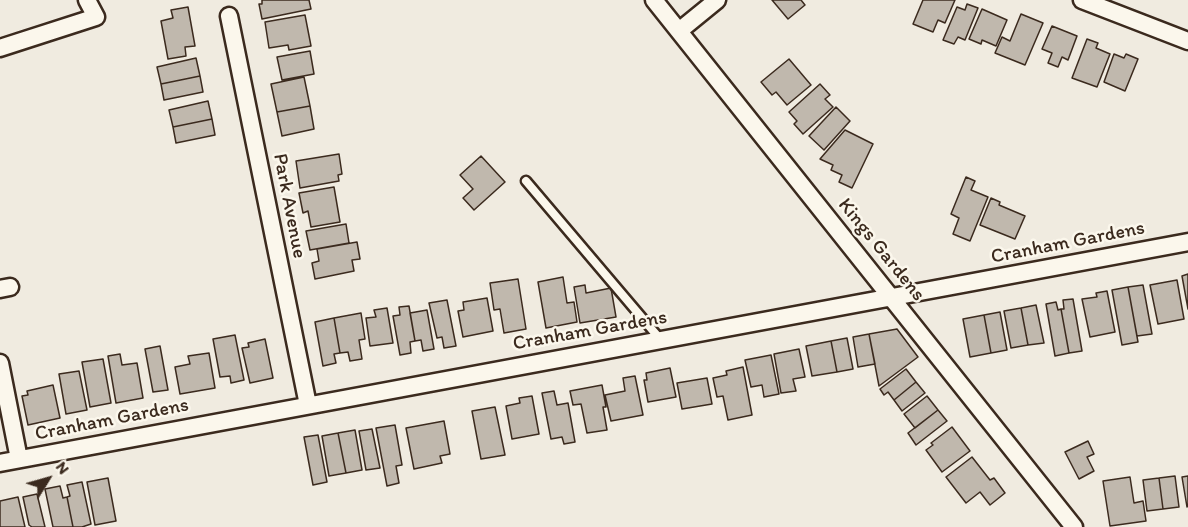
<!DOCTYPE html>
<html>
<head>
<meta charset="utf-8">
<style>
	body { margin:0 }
	#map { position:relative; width:1188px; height:527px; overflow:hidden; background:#f0ebe0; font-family:Itim,sans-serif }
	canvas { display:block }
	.north { position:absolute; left:18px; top:449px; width:60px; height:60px; -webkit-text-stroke:4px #fbf7ec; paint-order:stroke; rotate:53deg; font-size:16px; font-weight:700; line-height:24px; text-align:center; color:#3b2a1e }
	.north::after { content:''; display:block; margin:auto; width:21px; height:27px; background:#3b2a1e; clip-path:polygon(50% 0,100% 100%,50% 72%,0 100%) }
</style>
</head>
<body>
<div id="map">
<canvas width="1188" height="527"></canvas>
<div class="north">N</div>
</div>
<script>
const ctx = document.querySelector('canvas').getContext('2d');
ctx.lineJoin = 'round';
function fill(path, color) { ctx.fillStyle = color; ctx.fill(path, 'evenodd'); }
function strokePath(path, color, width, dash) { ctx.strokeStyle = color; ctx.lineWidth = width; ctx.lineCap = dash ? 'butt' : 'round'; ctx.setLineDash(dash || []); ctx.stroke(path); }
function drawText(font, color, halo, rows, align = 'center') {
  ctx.font = font + ' Itim,sans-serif'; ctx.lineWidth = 5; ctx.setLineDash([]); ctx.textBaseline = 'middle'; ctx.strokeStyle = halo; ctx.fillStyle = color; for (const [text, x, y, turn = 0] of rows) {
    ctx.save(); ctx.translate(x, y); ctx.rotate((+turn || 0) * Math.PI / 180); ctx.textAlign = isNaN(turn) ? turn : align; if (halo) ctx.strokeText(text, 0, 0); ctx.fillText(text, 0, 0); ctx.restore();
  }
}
const building = new Path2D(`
	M262,0H309L311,9L262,19L259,4H262Z
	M772,0H801L805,5L788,19Z
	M923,0H955L945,23L938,20L933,32L913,24Z
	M967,4L978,8L965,40L958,37L954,44L943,40L957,7L965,10Z
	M188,7L195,46L185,47L186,56L168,59L161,21L173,18L171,10Z
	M982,9L1007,20L996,46L982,40L981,44L969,39Z
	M1021,14L1043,23L1025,65L995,53L1002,37L1010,41Z
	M305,15L311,46L289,50L288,45L269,48L265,22Z
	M1052,26L1077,36L1068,60L1062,57L1058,67L1048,63L1052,53L1042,49Z
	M1087,39L1098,43L1096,48L1110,54L1097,87L1072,78Z
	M310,51L314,74L282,80L277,57Z
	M1114,54L1124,58L1126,54L1138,59L1125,91L1104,82Z
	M196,58L200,76L161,84L157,67Z
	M789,59L811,85L787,105L776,92L772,95L761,82Z
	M200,76L203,92L164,100L161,84Z
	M304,77L310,106L277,112L271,84Z
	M820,84L830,95L825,99L833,107L803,134L794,124L797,121L789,112Z
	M208,101L212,119L173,127L169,110Z
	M310,106L314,129L282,136L277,112Z
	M836,107L850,121L824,150L809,136Z
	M212,119L215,135L176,143L173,127Z
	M845,130L873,144L852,188L839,182L842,175L831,170L833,165L820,159Z
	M339,154L342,174L338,175L339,181L300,188L296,161Z
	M481,156L505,182L474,210L463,198L473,189L460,175Z
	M966,177L975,181L971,190L988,197L970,241L953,234L959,218L951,214Z
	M334,187L340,222L311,227L308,211L303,213L299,193Z
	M991,198L1000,202L999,205L1025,216L1015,239L980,225Z
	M346,224L349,243L310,250L306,231Z
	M357,242L360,259L352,260L354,271L315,279L312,263L319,261L317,249Z
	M1188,274V309L1182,276Z
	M563,277L567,303L574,302L577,322L546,328L538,282Z
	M518,279L526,329L504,333L500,309L494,310L490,283Z
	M1177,280L1184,319L1158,324L1150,285Z
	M585,285L586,293L611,288L616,317L580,323L574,287Z
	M1143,285L1152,334L1137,336L1128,287Z
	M1128,287L1138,342L1122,345L1112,290Z
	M1107,291L1115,332L1090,337L1082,299L1097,297L1096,293Z
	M487,298L493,331L463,337L458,311L464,310L463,302Z
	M1073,299L1082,351L1069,353L1061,309H1064L1063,300Z
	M447,300L456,346L444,348L442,337L437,338L429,303Z
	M1056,302L1058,310L1061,309L1069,353L1055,356L1046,304Z
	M1036,305L1044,343L1028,345L1021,308Z
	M409,306L415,341L410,342L411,353L400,355L393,316L400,315L399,307Z
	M387,308L393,343L370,346L366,318L376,317L374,310Z
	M1021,308L1028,345L1011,348L1004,311Z
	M427,310L434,349L423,351L421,340L415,341L410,313Z
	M1000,312L1007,350L991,353L984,315Z
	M361,313L365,339L359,340L362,359L350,361L348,352L340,353L334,318Z
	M984,315L991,353L970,357L963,319Z
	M334,318L340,353L334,354L336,363L323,366L315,322Z
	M897,329L918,357L879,386L869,334Z
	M869,334L875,364L858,367L853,337Z
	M235,335L244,380L231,383L230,376L220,377L213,339Z
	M847,338L853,369L837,372L831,341Z
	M265,339L273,378L250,383L242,348L249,347L248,343Z
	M831,341L837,372L812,376L806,346Z
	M160,346L168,390L153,392L145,349Z
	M799,349L805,377L793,379L796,391L781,393L774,354Z
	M209,353L215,388L180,394L175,367L190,364L188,356Z
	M120,354L122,365L137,363L143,398L116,403L108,356Z
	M771,355L779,394L764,397L762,385L751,387L745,360Z
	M103,359L111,403L90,407L82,362Z
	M743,367L752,415L728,420L723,396L717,397L713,378L727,375L726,371Z
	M670,368L676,397L648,402L644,380H647L646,373Z
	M906,369L916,382L894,400L888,392L884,395L880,389Z
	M79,371L87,410L66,414L59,374Z
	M635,376L643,415L611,421L605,395L625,391L623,378Z
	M707,378L712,404L682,409L677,383Z
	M916,382L925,393L902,411L894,400Z
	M53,385L60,418L28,425L22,396L28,395L27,391Z
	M602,385L606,407H603L607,430L587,433L581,404L573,405L570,391Z
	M554,391L557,405L568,403L575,442L564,444L562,437L551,439L542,393Z
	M532,396L539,434L512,439L506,406L520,403L519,398Z
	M927,396L938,410L915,428L904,414Z
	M495,407L505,455L481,459L472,411Z
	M938,410L947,421L916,445L908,433Z
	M444,421L450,454L440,456L442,463L414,469L406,428Z
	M395,425L402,465L396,466L399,483L387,486L376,428Z
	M952,427L970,451L942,472L926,450L933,445L931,443Z
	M372,429L380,468L366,470L359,431Z
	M355,430L362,470L346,473L338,433Z
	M338,433L346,473L329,476L322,436Z
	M318,435L327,482L313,485L304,437Z
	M1088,441L1094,454L1087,457L1094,471L1079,479L1065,452Z
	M972,457L990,480L994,478L1005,493L990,505L980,492L966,503L946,477Z
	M1175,476L1179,507L1163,509L1159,478Z
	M1188,476V506L1187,507L1182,477Z
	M1130,477L1134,503L1143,501L1146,521L1110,526L1103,481Z
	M108,478L116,521L95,525L87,482Z
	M1159,478L1163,509L1147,511L1143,480Z
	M82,482L91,524L82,527H73L67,497L70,496L67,485Z
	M60,486L63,498L67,497L73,527H53L45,489Z
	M37,494L45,527H32L29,525L23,497Z
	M18,497L25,527H0V501Z`);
const lane = new Path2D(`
	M526,181L660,339`);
const street = new Path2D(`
	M654,0L1074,527
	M1082,0L1188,41
	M229,16L308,405
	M679,31L717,0
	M0,48L96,17L87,0
	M0,289L10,287
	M0,363L19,459
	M0,463L1188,242`);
const streetNames = [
	["Park Avenue",289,206,79],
	["Cranham Gardens",1068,243,-11],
	["Kings Gardens",881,250,51],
	["Cranham Gardens",590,331,-10],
	["Cranham Gardens",112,420,-11]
];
fill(building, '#c0b8ad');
strokePath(building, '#3b2a1e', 1.5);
strokePath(lane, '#3b2a1e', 13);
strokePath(street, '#3b2a1e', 21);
strokePath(lane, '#fbf7ec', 8);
strokePath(street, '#fbf7ec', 16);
drawText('20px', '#3b2a1e', '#fbf7ec', streetNames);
</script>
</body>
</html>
